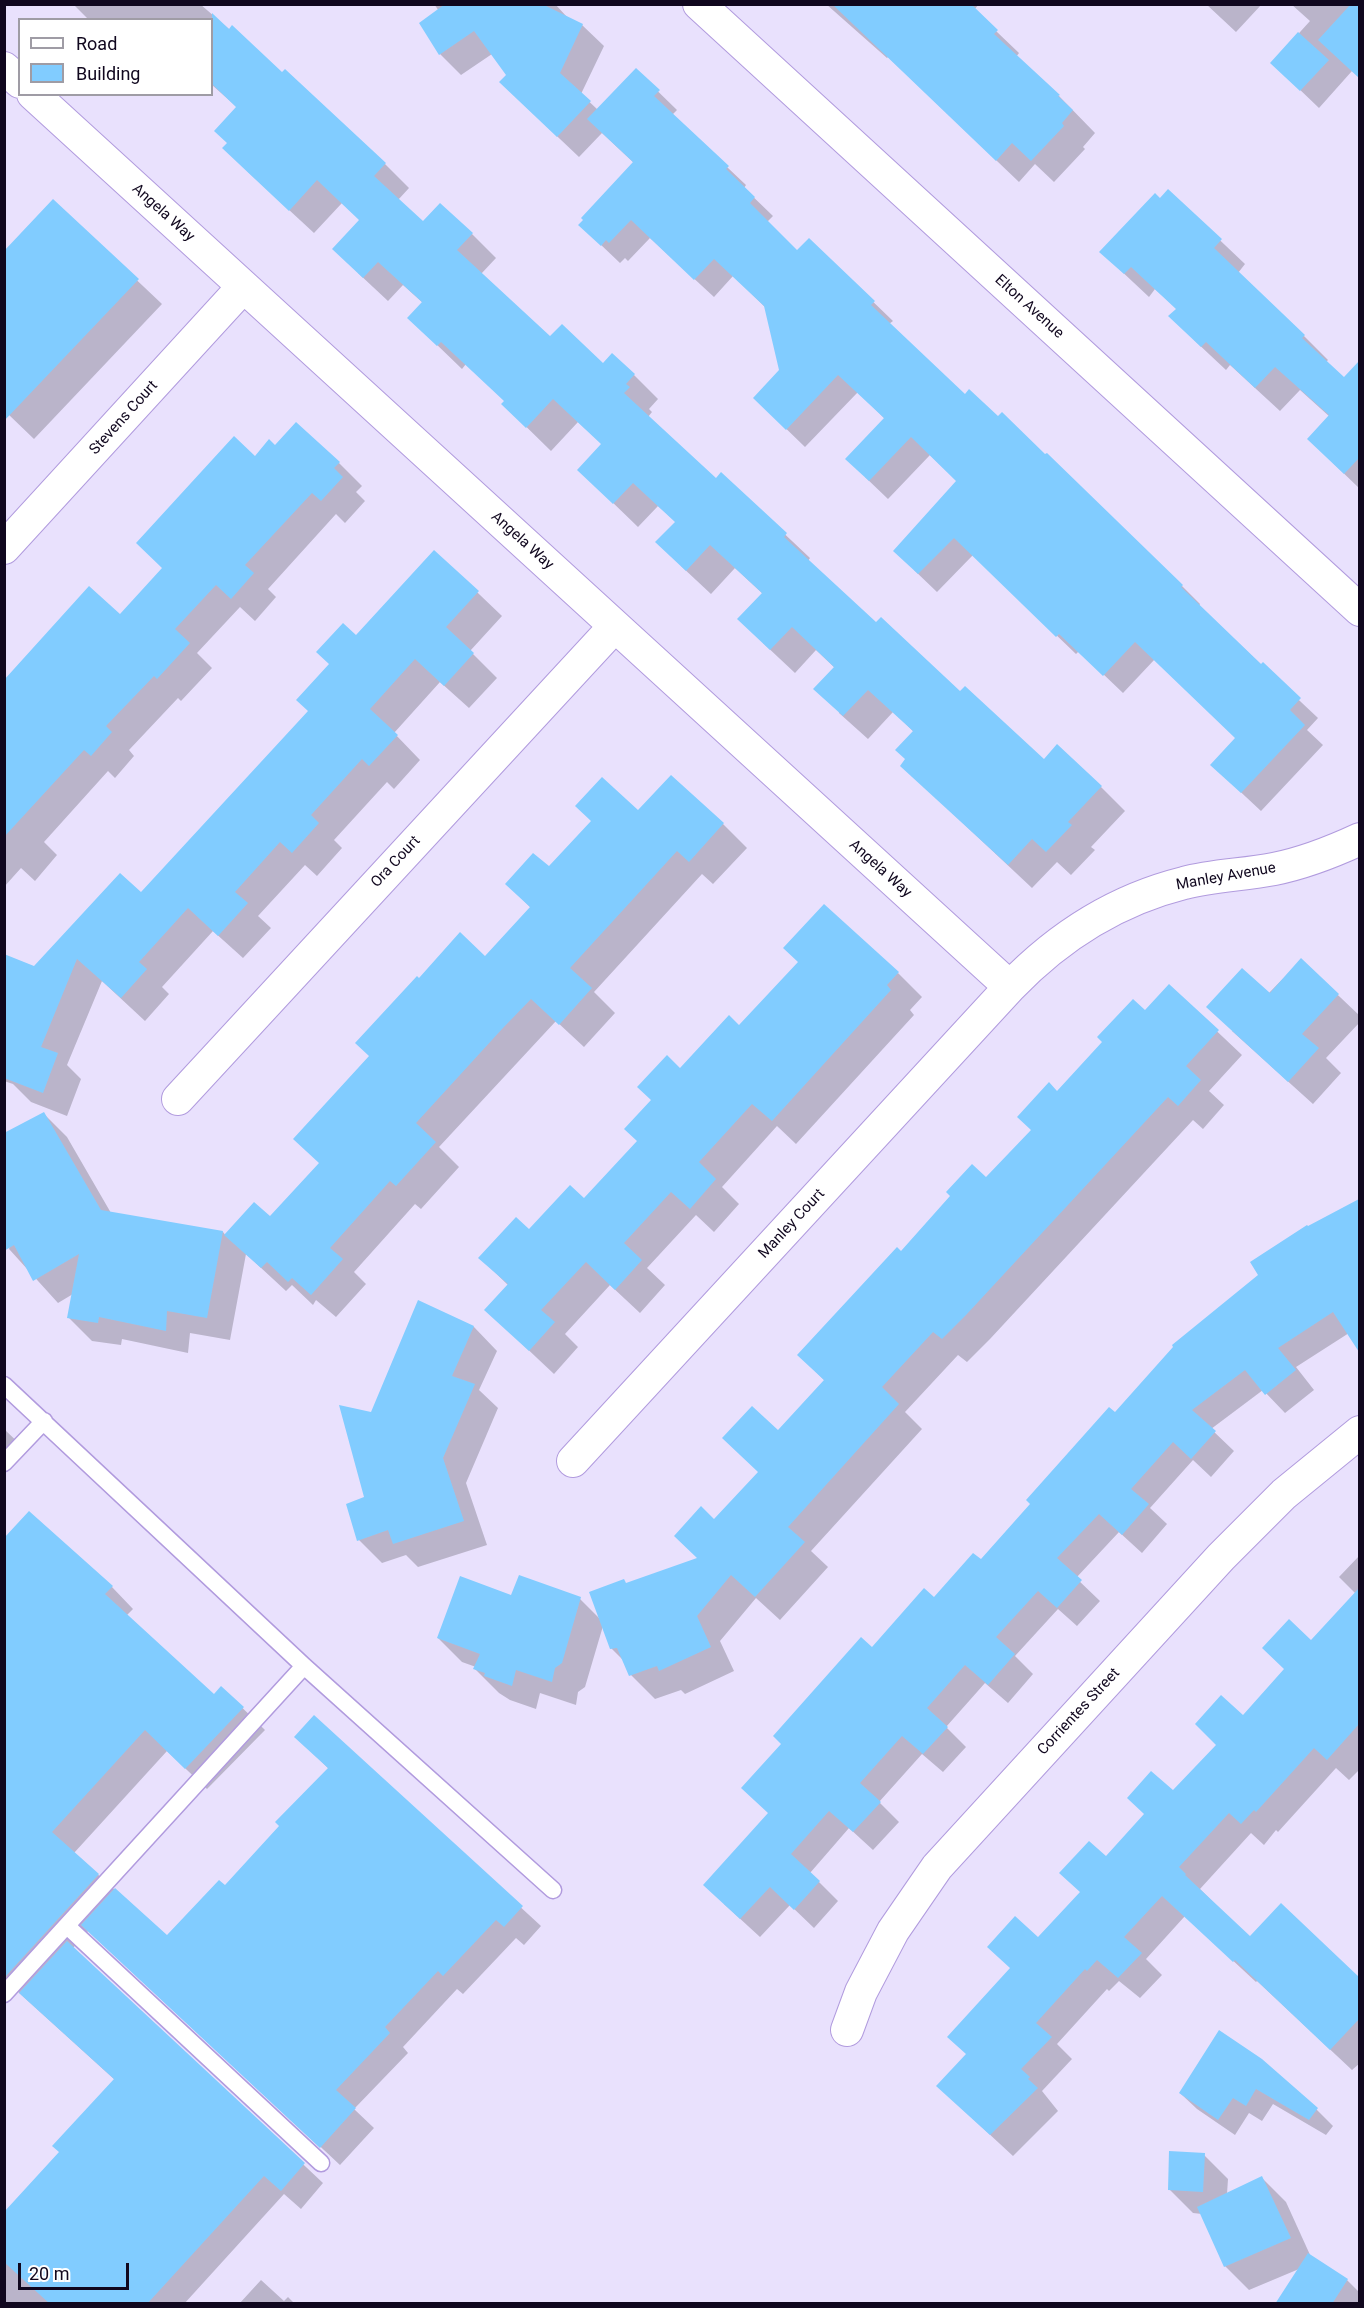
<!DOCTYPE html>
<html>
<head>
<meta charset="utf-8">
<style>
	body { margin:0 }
	#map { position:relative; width:1364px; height:2308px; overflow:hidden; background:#e9e1fd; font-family:Roboto,sans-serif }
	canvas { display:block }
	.frame { position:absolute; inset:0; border:6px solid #10071e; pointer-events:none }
	.legend { position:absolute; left:18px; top:18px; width:195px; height:78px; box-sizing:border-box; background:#fff; border:2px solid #9f9ca5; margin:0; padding:8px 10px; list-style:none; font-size:18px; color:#10071e }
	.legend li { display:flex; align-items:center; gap:12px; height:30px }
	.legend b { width:30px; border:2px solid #9f9ca5 }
	.scale { position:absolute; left:18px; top:2263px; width:111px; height:27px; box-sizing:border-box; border:3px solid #10071e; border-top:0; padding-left:8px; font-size:18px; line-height:21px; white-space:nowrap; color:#10071e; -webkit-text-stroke:4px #fff; paint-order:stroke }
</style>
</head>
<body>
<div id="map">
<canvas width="1364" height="2308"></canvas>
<div class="frame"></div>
<ul class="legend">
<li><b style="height:8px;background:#fff"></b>Road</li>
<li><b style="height:16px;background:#81ccff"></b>Building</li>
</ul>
<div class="scale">20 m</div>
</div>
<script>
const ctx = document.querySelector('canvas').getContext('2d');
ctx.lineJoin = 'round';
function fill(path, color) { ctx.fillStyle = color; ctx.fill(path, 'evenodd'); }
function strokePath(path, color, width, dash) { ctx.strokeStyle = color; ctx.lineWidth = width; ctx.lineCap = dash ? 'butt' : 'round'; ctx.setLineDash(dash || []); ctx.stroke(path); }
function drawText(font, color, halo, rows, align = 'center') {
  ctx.font = font + ' Roboto,sans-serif'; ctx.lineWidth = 4.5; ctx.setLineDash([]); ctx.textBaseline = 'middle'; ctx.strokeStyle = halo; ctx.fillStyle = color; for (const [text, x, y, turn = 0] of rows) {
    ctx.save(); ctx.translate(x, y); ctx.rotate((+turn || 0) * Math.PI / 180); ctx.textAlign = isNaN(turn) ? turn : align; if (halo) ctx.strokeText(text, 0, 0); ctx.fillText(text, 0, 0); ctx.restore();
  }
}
const shadow = new Path2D(`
	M73,4H200L385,164L409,188L398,200L423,224L472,234L496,258L481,274L550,339L603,365L634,375L658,399L649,409L652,412L648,417L716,480L721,474L810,558L808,561L876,624L1044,761L1101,787L1125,811L1091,847L1095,850L1071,875L1057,862L1032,888L902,766L907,760L914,732L893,712L868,739L839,713L835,668L816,650L795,673L763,643V594L735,568L711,594L681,566L676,522L658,506L638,527L579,470L603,445L578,422L551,451L503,404L506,401L466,364L462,369L433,341L423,303L403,285L388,301L358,273L360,220L342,203L314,233L248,172L228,144L238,108L212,85V20H89Z
	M434,4H555L567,17L582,25L604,46L581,94L598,110L636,70L677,110L672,115L746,185L744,188L773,216L767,222L797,252L809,240L893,321L889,324L965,396L1182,586L1200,604L1199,606L1318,718L1307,730L1323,745L1261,811L1231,783L1237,739L1155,659L1123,693L1079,651L1076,654L973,555L937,592L914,570L958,482L930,455L888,499L865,477L885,419L858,392L805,447L773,416L781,370L765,307L733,276L714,297L650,238L628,261L625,258L620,263L599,243L634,163L602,133L579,157L522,103L508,75L492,54L461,75L440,54L439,11Z
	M826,4H979L974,10L1019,53L1016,57L1059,96L1095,133L1083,147L1085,149L1054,182L1035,164L1019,182L888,57L887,58Z
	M1206,4H1262L1236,32Z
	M1291,4H1360V78L1352,71L1319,108L1272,63L1310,21Z
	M1168,191L1245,264L1238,273L1304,336L1328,360L1326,362L1344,379L1360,363V489L1333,463L1330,417L1300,390L1280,411L1230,365L1226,370L1194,340L1177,309L1155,289L1149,297L1101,252Z
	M53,201L162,304L34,439L8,414Z
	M275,447L339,463L362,486L356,492L365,501L345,523L336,514L268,589L276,597L255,621L240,607L197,653L212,668L181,701L178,698L129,750L134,756L115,778L108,771L44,842L57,855L35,881L21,868L4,887V710L120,616L164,569L255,458Z
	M435,552L502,616L470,651L497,678L469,708L440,682L394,733L420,760L394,789L387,782L334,840L342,848L317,876L305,865L258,916L271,928L243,958L213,931L162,987L169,994L145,1021L102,981L67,1065L81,1079L67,1116L31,1102L13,1084L4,1081V962L34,968L141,895L310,711L356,637Z
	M639,812L723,824L747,848L713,884L702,874L594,992L615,1013L584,1047L556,1021L439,1147L459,1167L421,1209L415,1204L354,1272L366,1284L336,1317L316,1300L313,1305L292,1285L286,1291L246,1254L230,1340L190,1333L188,1353L122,1339L121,1345L92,1341L69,1318L73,1294L58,1303L9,1249L44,1114L67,1137L111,1213L223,1232L226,1236L270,1218L320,1164L371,1056L419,980L485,958L531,908L507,884L549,868Z
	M1301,960L1360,1016V1022L1326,1058L1341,1073L1313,1104L1232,1031Z
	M898,973L922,997L910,1010L914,1015L796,1144L777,1126L722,1187L739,1204L714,1232L696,1215L647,1268L665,1285L640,1313L610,1285L565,1334L578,1347L554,1374L486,1310L509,1286L480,1258L584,1200L638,1141L680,1070L739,1027Z
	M1169,986L1242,1055L1209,1091L1224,1105L1203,1129L1193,1120L990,1339L967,1362L958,1355L905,1412L922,1429L811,1551L828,1567L780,1620L756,1598L720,1641L734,1671L685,1694L681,1690L655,1699L631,1675L624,1661L611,1648L603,1626L585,1687L578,1692L576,1705L540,1693L536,1709L510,1700L499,1693L475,1669L476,1667L462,1662L438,1638L512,1596L580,1599L601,1620L626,1584L698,1559L714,1521L760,1473L778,1432L825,1381L799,1355L901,1253L986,1179L1033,1131L1057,1093L1146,1012Z
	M1358,1201L1360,1343L1349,1333L1296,1367L1314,1390L1285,1413L1263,1390L1211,1429L1234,1451L1211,1477L1193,1460L1150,1508L1167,1524L1142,1553L1119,1532L1076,1578L1100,1601L1077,1626L1058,1609L1015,1656L1033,1674L1008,1703L985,1683L946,1727L966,1747L943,1772L922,1754L879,1802L899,1822L873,1850L849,1828L810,1873L838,1901L814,1928L790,1905L760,1937L724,1904L770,1814L872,1649L981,1562L1115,1414Z
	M419,1302L474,1327L497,1351L479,1390L498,1408L466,1483L487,1545L418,1567L406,1555L382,1563L359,1540L365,1498L372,1414Z
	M4,1429L25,1449L4,1468Z
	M4,1540L112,1587L133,1609L126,1616L214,1696L222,1688L265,1730L207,1789L167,1751L74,1853L167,1937L225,1888L281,1826L329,1769L296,1737L314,1717L541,1926L524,1945L516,1938L463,1994L457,1989L403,2047L408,2053L354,2109L374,2128L340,2165L89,1930L73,1948L323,2183L301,2209L284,2194L184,2304H4V2214L61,2152L115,2080L17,1991L4,2004Z
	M1360,1555V1769L1349,1780L1336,1768L1278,1832L1276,1830L1264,1845L1251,1833L1200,1889L1250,1939L1357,1977L1360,1974V2063L1352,2070L1257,1981L1256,1982L1185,1916L1146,1959L1162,1975L1140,1998L1119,1981L1109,1991L1107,1989L1057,2044L1072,2059L1042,2091L1058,2111L1013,2156L960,2107L967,2055L1038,1939L1081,1893L1106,1858L1174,1792L1356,1594L1339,1577Z
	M1219,2033L1317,2110L1333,2126L1326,2135L1273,2104L1262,2121L1249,2113L1235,2135L1197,2109L1180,2093Z
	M1204,2155L1228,2179L1227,2194L1262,2178L1286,2202L1311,2257L1347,2280L1360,2293V2304H1276L1299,2269L1249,2290L1225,2266L1202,2214L1193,2213L1169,2189Z
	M261,2280L284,2301L288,2297L295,2304H239Z`);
const building = new Path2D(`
	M445,4H542L583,24L560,73L591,101L557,137L499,82L506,75L474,31L439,55L419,23Z
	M832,4H971L998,30L994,34L1060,95L1058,96L1073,110L1062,123L1064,126L1031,161L1012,143L996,161Z
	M1351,4H1359V78L1318,40Z
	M212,13L229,29L232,25L282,72L285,69L386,163L374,176L423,221L440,203L473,233L457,250L550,336L562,324L603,363L612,353L635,374L626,384L630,387L624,393L716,478L721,472L787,533L784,537L876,622L881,617L960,691L965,686L1044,759L1057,744L1102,786L1068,822L1072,825L1046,852L1032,839L1008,865L900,766L905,759L895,750L913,731L868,690L843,716L813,689L834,667L792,627L770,650L737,619L762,593L710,545L686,571L655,542L675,522L633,483L613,504L577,470L601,444L553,399L526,428L501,404L504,401L441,342L437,346L407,318L422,302L378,262L363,278L332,249L359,220L317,180L289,211L222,148L227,143L214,131L236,107L212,84Z
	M1298,32L1329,60L1300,91L1270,63Z
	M636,68L660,90L654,96L729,166L726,169L755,197L750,203L797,250L809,238L875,301L871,305L965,394L969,389L998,416L1002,412L1045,454L1047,453L1183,585L1181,587L1261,664L1263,662L1301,698L1290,710L1305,725L1241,793L1210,765L1235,738L1135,642L1103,676L1059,634L1056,637L954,538L918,574L893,551L956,481L911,437L869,481L845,459L884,418L838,375L786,430L753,398L779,370L764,306L714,259L694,280L631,220L609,243L606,240L601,246L578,225L583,220L581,218L633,162L587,119Z
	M1168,189L1222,239L1214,248L1305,335L1302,338L1344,377L1359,361V458L1344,474L1307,439L1329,415L1275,367L1255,388L1206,342L1201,347L1168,316L1176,309L1131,267L1124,274L1099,252L1155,193L1160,198Z
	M53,199L139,279L4,421V251Z
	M296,422L340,462L334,468L343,477L321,501L312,493L245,565L254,573L231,599L216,585L175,629L190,643L157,679L154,676L106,726L112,732L91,756L84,750L4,837V680L89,586L120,614L162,568L136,543L234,436L255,456L269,439L275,445Z
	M434,550L479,591L446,627L474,653L444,686L415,659L370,709L398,735L369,766L362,759L311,815L319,823L292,853L280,842L235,892L248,903L218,936L188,908L139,962L147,969L121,998L77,959L41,1047L58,1053L43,1093L4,1078V954L34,966L120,873L141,892L308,711L296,700L329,664L316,652L343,623L356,635Z
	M671,775L724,823L689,862L677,851L570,968L592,988L559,1025L531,999L502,1029L416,1123L436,1142L396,1186L390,1181L330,1248L343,1259L311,1295L292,1278L288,1282L267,1262L261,1268L224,1235L254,1202L270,1216L319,1163L293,1139L369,1056L355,1043L417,976L419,978L460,932L485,956L530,907L505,884L533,853L549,866L591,821L575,806L602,777L638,810Z
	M824,904L899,972L887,985L891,990L772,1121L752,1104L699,1162L716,1179L690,1209L671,1192L624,1243L642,1260L615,1290L586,1262L541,1310L555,1322L529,1351L484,1310L508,1284L478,1258L516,1217L529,1229L570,1185L584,1198L637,1141L624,1129L651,1100L637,1087L667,1055L680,1068L729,1015L739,1025L798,962L783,948Z
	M1301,958L1339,994L1302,1034L1319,1048L1288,1082L1206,1007L1242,968L1270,993Z
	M1169,984L1219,1030L1186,1066L1201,1080L1178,1106L1168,1097L966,1315L942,1339L933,1332L882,1387L899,1404L788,1527L805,1542L755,1597L731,1575L697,1616L711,1647L659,1671L657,1666L629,1676L617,1648L610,1649L589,1592L624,1579L626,1583L697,1558L674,1536L701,1506L714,1519L758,1472L722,1438L752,1406L778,1430L824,1380L797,1355L897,1247L901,1251L950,1196L946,1192L972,1164L986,1177L1031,1130L1017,1117L1049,1082L1057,1091L1102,1042L1097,1037L1133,999L1145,1010Z
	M44,1112L101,1210L223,1231L207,1318L167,1311L166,1331L99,1317L98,1323L67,1318L79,1254L33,1281L14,1245L4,1251V1133Z
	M1359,1199V1352L1333,1312L1278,1348L1296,1370L1265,1395L1245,1370L1192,1410L1216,1431L1191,1459L1173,1442L1131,1489L1149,1504L1122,1535L1099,1514L1057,1558L1082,1580L1057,1608L1038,1591L996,1637L1015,1654L988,1685L965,1665L927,1708L948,1727L923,1754L902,1736L860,1783L881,1802L853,1832L829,1811L791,1854L820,1881L794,1910L770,1887L740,1919L703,1885L768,1813L741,1788L781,1744L773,1736L861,1637L872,1647L924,1588L934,1597L973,1553L981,1559L1030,1504L1026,1500L1109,1407L1115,1412L1173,1347L1172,1345L1258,1275L1250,1262L1307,1225L1308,1226Z
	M418,1300L474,1326L452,1376L475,1384L443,1458L464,1521L393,1544L388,1530L357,1541L346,1504L364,1497L339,1405L371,1412Z
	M29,1511L113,1586L105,1594L214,1694L221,1686L244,1707L185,1769L145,1730L52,1832L99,1874L4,1978V1538Z
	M519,1575L581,1597L562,1663L555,1668L552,1682L516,1670L512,1686L484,1676L485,1673L473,1669L480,1654L437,1638L460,1576L511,1595Z
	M1359,1588V1724L1327,1760L1314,1748L1256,1812L1254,1810L1241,1824L1229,1813L1179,1867L1186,1874L1185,1875L1250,1936L1281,1903L1359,1977V2019L1330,2050L1235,1960L1233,1962L1162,1896L1124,1937L1142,1953L1118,1978L1097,1960L1087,1971L1085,1969L1036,2023L1052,2037L1021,2069L1030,2077L1028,2079L1038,2088L990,2135L936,2086L966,2054L947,2037L1010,1968L987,1947L1015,1916L1038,1937L1080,1892L1059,1873L1089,1841L1106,1856L1144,1814L1127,1798L1151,1771L1173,1790L1216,1745L1195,1724L1221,1695L1243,1715L1284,1669L1262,1648L1289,1619L1311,1640Z
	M314,1715L523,1906L504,1927L496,1920L443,1976L438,1971L385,2027L390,2033L336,2090L356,2108L320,2148L81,1925L115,1888L167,1935L219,1880L225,1885L279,1826L275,1822L328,1768L294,1737Z
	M67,1941L305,2163L281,2191L264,2176L147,2304H50L4,2262V2212L59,2152L52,2146L114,2079L19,1993Z
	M1219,2030L1262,2059L1318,2108L1309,2120L1256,2089L1246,2106L1233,2098L1218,2120L1179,2093Z
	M1169,2151L1205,2153L1203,2192L1168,2190Z
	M1262,2176L1291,2238L1224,2267L1197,2207Z
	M1308,2253L1348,2279L1332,2304H1275Z`);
const lane = new Path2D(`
	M4,1385L304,1666L553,1890
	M4,1463L44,1421
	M67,1926L321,2163
	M4,1994L304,1666`);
const street = new Path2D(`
	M699,4L1360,610
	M4,68L20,82
	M33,94L1010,987
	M4,548L243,287
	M178,1099L615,626
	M573,1461L1010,987C1058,937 1116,900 1184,883C1213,875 1244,875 1274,869C1304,863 1332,852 1360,839
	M847,2030L861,1992L893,1931L937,1867L1221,1557L1284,1494L1360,1432`);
const streetNames = [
	["Angela Way",163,213,42],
	["Elton Avenue",1029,307,42],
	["Stevens Court",124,418,-48],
	["Angela Way",522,541,42],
	["Ora Court",396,862,-47],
	["Angela Way",880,869,42],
	["Manley Avenue",1226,877,-10],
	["Manley Court",792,1224,-47],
	["Corrientes Street",1079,1712,-47]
];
fill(shadow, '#0003');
fill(building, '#81ccff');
strokePath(lane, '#b19bde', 19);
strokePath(street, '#b19bde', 34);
strokePath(lane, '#fff', 16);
strokePath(street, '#fff', 32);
drawText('15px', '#10071e', '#fff', streetNames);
</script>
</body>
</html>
